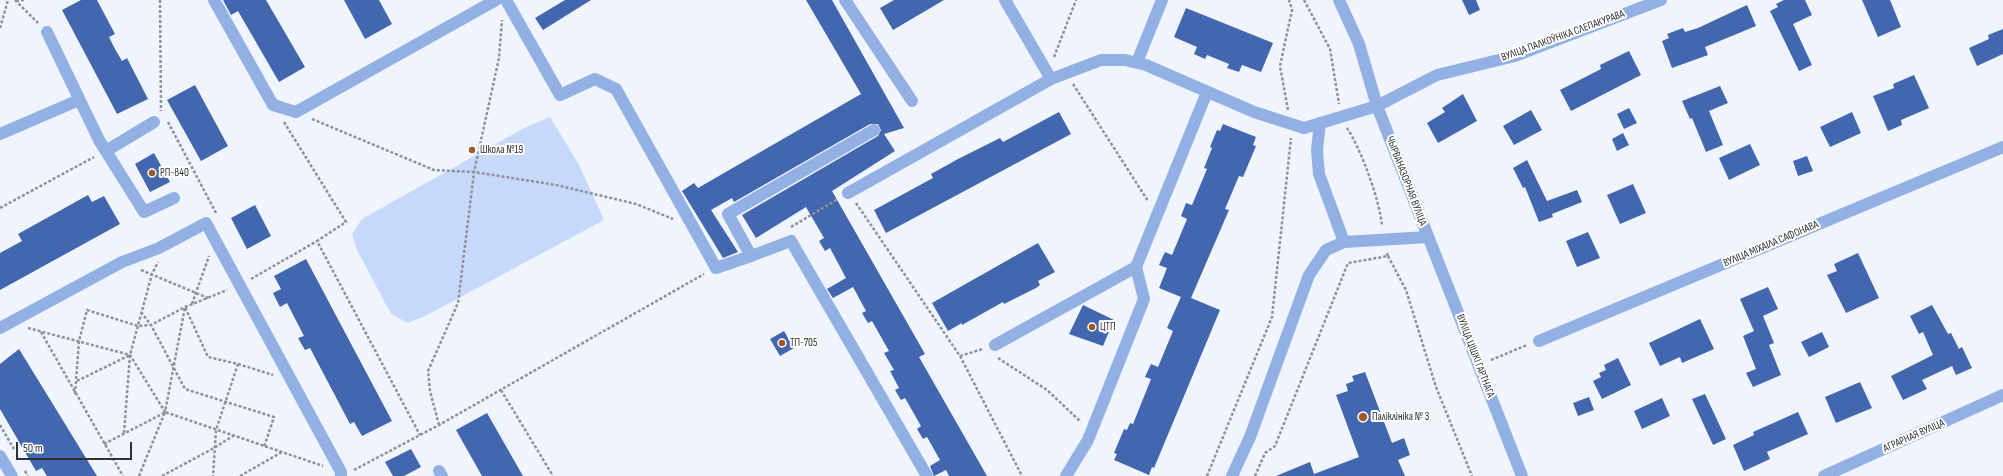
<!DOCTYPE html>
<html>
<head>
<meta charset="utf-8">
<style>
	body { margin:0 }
	#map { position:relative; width:2003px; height:476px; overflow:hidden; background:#eff4fd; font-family:"Sofia Sans Condensed",sans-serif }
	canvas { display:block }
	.scale { position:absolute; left:16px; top:442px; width:116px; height:18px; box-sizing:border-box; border:2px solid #2e3034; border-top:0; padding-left:5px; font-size:12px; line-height:14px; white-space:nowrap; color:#2e3034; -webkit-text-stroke:3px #fff; paint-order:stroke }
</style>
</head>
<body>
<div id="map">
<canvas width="2003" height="476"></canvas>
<div class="scale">50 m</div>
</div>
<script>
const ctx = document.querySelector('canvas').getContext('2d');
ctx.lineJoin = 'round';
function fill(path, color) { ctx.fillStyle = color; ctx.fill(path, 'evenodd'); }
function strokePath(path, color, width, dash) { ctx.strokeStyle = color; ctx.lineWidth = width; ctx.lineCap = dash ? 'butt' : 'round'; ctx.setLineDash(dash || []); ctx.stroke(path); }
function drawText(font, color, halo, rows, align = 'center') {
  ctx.font = font + ' "Sofia Sans Condensed",sans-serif'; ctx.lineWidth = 4; ctx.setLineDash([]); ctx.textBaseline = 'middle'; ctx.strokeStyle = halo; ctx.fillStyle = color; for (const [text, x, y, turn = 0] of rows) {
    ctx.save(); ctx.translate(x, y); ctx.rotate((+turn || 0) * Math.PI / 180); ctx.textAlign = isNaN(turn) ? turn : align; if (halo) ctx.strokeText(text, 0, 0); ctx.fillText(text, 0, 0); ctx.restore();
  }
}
const green = new Path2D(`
	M550,117L579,165L604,220L427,315L408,323L391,314L357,250L352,234L362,219L524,128Z`);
const building = new Path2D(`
	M81,0H97L115,34L109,37L115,49L122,61L127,58L148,99L117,114L62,10Z
	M223,0H266L305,67L279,82L238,11L231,15Z
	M344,0H379L392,24L365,39Z
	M565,0H591L543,30L535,18Z
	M806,0H832L904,128L884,134L895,151L832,191L925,354L919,357L987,476H949L946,470L934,476L930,466L940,460L927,437L923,439L917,429L921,426L905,398L901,400L895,390L899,388L890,371L894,370L884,353L889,351L872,321L868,323L862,313L866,311L853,287L833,298L827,289L846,278L830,248L825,251L819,241L824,238L806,207L756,238L742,215L878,136L881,130L878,124H870L734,202L732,198L711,210L738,252L723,258L682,191L694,183L698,188L861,94Z
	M894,0H944L893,30L880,8Z
	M1462,0H1476L1480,10L1469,15Z
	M1784,0H1805L1812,15L1793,24L1812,65L1799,71L1770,11L1778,7L1776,4Z
	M1862,0H1890L1901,27L1878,37Z
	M1747,5L1756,26L1705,47L1708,55L1672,68L1662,41L1669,38L1667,34L1683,28L1685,32L1698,28Z
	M1186,8L1273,43L1261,72L1242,65L1239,72L1227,68L1229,64L1207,55L1205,59L1194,54L1197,47L1174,37Z
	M2003,29V54L1977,66L1969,48L1989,39L1988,35Z
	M1629,51L1641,75L1571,111L1560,90L1601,69L1600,65Z
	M1914,75L1929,108L1901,120L1902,125L1888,131L1873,96L1894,88L1893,84Z
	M195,85L228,146L201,161L167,100Z
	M1720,86L1728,103L1709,111L1723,145L1706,152L1692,118L1690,119L1682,101Z
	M1463,94L1477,121L1438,143L1427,123L1445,112L1442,108Z
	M1629,108L1637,123L1624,129L1617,114Z
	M1531,110L1542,130L1514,145L1503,126Z
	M1059,112L1071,134L886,233L874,210L933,178L931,174L958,159L1000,138L1003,142Z
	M1852,112L1861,133L1830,147L1820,127Z
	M1223,124L1256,137L1253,145L1256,146L1243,177L1239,176L1225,209L1229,210L1191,298L1220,310L1154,468L1152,467L1149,475L1114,460L1117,454L1114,453L1124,429L1127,430L1130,423L1133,424L1151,379L1145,377L1151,364L1158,367L1173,331L1167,328L1181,297L1159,288L1167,268L1159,265L1165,252L1172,255L1187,219L1181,216L1186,203L1192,205L1207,169L1204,168L1212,148L1210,147L1217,130L1220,131Z
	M1623,133L1629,145L1617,151L1612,139Z
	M1750,144L1760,165L1729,180L1719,158Z
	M154,153L170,182L150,192L135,164Z
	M1807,156L1813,171L1798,176L1793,161Z
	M1527,160L1547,201L1577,190L1582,202L1552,214L1553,217L1539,222L1525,187L1523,188L1513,168Z
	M1633,184L1646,213L1620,224L1607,195Z
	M88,195L92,202L104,196L120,224L0,290V253L22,241L18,234Z
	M255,205L271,236L247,249L231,218Z
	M1588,232L1600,258L1577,267L1566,241Z
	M1038,243L1055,272L1038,281L1040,285L1036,288L1004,304L1003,302L962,325V323L948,331L932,303Z
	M1858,253L1879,298L1846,313L1827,275L1837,271L1834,264Z
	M306,259L392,421L362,436L354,422L350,424L310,348L305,350L298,338L304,336L287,303L280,307L273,293L281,289L274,276Z
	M1768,287L1778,309L1763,316L1774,343L1769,345L1781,375L1753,387L1746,373L1756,369L1743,336L1754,331L1740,299Z
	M1083,305L1114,320L1103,346L1069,334Z
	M1932,305L1948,334L1951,333L1959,349L1962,347L1972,368L1956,375L1952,366L1922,380L1927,389L1903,400L1891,376L1933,355L1923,332L1919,334L1910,316Z
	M1700,319L1714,349L1682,363L1680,357L1660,366L1649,343Z
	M784,331L794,348L780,356L770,339Z
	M1822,332L1829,347L1809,357L1801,342Z
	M19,349L97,476H47L42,468L36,471L0,409V364Z
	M1618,358L1631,385L1602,399L1593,381L1601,377L1599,373L1606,370L1604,365Z
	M1365,372L1392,443L1404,438L1410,455L1398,460L1405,476H1276L1310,462L1314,474L1359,457L1336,395L1348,391L1346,384L1354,381L1352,376Z
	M1860,382L1872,408L1836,423L1825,397Z
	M1705,394L1726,439L1713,445L1692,399Z
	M1589,397L1594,410L1578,416L1573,403Z
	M1662,398L1670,416L1642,429L1634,411Z
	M1798,412L1808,434L1767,452L1770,459L1744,471L1733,445L1754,435L1753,432Z
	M487,413L523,476H482L456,430Z
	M411,449L421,467L404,476H393L385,462Z`);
const path = new Path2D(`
	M15,0L38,23
	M160,0L161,111
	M1304,0L1330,49L1339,104
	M16,1L24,0
	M0,28L8,0
	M1054,57L1076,0
	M1073,84L1148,201
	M1288,110L1280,66L1292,10L1289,0
	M312,119L434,170L474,172L556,185L636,204L673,219
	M168,122L216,213
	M284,122L346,222L317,241L420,435
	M1347,128C1361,149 1380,201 1382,226
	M856,203L960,356L1022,476
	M0,208L94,157
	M791,227L838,199
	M1388,256L1406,290L1436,387L1472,476
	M141,270L208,298
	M251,279L317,241
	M192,304L209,256
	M141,312L151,325L185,389L274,417L264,447
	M28,328L130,355L165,412L185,307L208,357L238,364L216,430L213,476
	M41,332L123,476
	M960,356L983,349
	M998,358L1047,390L1081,422
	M1491,360L1527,345
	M238,364L273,375
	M77,381L130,355
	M501,390L553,476
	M75,394L79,341L87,310L138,326L151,325L185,307L227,290
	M0,425L14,449
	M439,425L430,391L428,371L458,303L474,172L499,58L502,20
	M124,433L130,355L152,274L158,262
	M104,444L164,413
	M354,470L439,425L704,274
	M25,471L28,476
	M139,476L165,412L323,466
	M162,476L214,448L233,436
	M240,476L282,452
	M1207,476L1272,317L1291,138
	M1255,476L1265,453L1275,446L1348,263L1388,256L1387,253`);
const minor = new Path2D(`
	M214,0L273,105L296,112L496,0
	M506,0L560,95L595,79L616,89L716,268L751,256
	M845,0L912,101
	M1005,0L1051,79
	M1339,0L1359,44L1377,106L1522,476
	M47,32L99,140L144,212L174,198
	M1137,62L1162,0
	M1320,123L1317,150L1319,174L1344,242
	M874,130L728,214L751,256L791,241L927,476
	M0,134L79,100
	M106,151L154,122
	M848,193L1051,79L1101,60H1125L1146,65L1254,112L1304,128L1377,106L1437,75L1515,56L1661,0
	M0,328L122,262L159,248L206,223L341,472V476
	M1539,341L2003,147
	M995,345L1136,267L1207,92
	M0,456L12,476
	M439,471L442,476
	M1066,476L1088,440L1144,299L1136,267
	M1232,476L1250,437L1309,275L1326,250L1344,242L1428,237
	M1824,476L2003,395`);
const markers = [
	[472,150,4,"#9e5a2c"],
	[152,173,4,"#9e5a2c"],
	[1092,327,4,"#9e5a2c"],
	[782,343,4,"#9e5a2c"],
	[1363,417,5,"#9e5a2c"]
];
const streetNames = [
	["ВУЛІЦА ПАЛКОЎНІКА СЛЕПАКУРАВА",1563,36,-20],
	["ЧЫРВАНАЗОРНАЯ ВУЛІЦА",1406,181,69],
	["ВУЛІЦА МІХАІЛА САФОНАВА",1771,244,-23],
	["ВУЛІЦА ЦІШКІ ГАРТНАГА",1475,356,69],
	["АГРАРНАЯ ВУЛІЦА",1914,436,-24]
];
const poiNames = [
	["Школа №19",480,150],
	["РП-840",160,173],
	["ЦТП",1100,327],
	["ТП-705",790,343],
	["Паліклініка № 3",1372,417]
];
fill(green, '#c7d9fa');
fill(building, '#4267af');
strokePath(path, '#8f9299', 2.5, [3, 2]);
strokePath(minor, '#93b0e4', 12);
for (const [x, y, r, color] of markers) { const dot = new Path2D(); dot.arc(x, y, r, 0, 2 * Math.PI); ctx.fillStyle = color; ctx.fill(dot); strokePath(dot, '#fff', 1.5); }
drawText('11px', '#2e3034', '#fff', streetNames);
drawText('11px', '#2e3034', '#fff', poiNames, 'left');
</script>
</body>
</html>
